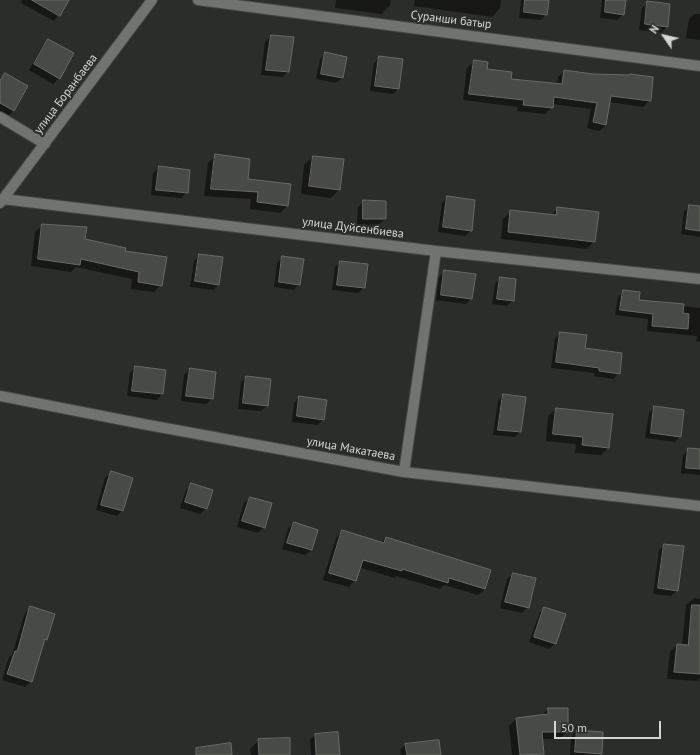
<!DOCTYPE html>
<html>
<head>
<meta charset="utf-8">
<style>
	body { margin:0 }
	#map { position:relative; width:700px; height:755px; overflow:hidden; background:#2b2d28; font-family:"PT Sans",sans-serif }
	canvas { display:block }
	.north { position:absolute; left:644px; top:16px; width:40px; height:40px; -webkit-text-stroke:3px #2b2d28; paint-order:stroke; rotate:304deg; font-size:11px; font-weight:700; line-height:16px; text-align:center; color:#d5d6d3 }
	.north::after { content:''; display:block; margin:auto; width:14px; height:18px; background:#d5d6d3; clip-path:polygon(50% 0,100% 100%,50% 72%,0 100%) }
	.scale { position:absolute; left:554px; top:721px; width:107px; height:18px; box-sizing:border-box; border:2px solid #d5d6d3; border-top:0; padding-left:5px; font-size:12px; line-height:14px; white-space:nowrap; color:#d5d6d3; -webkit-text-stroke:3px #2b2d28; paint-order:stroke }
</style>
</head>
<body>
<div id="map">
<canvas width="700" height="755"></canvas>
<div class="north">N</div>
<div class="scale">50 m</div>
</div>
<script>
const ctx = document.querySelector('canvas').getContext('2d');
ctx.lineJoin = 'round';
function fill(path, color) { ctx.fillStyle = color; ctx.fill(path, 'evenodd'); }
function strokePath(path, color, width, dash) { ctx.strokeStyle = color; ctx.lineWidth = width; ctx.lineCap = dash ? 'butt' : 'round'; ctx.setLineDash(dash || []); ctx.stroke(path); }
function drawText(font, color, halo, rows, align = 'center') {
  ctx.font = font + ' "PT Sans",sans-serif'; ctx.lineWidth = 4; ctx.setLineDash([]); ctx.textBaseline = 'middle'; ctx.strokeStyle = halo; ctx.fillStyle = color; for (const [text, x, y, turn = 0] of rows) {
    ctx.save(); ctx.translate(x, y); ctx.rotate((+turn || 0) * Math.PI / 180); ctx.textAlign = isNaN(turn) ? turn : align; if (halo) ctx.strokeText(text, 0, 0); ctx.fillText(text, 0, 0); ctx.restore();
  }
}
const shadow = new Path2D(`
	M22,0H67L59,15L54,21L21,3Z
	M336,0H391L390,5L382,14L335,8Z
	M415,0H501L500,8L492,17L414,6Z
	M521,0H548L546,15L540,20L519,18Z
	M602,0H625L623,14L617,20L600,18Z
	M648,2L669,5L667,27L661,33L639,30L642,8Z
	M694,14H700V40L686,38L689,19Z
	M271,36L288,71L283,77L261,75L265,42Z
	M48,40L59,78L53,84L29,70L43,45Z
	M326,53L346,57L342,78L336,83L316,79L320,59Z
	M380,57L398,89L393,94L370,91L374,63Z
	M474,61L486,70L510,80L557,84L558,77L565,71L593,75L650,100L643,107L609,102L606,125L599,131L587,128L591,109L552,104V107L545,114L517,111L518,107L463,100L467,68Z
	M5,74L27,86L13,111L8,116L0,112V79Z
	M215,156L246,180L287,206L280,213L250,209L251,199L204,196L208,163Z
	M313,157L340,189L331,198L301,194L304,165Z
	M159,167L187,192L181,198L151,195L153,173Z
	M447,197L471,230L465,236L438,232L442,203Z
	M364,201L385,219L379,225L357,224L358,207Z
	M689,206L700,207V237L681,234L684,212Z
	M558,208L594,241L587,249L501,239L503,219L511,211L551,215Z
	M43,225L84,240L124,251L161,285L154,292L131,289L132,279L76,267L71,272L31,266L35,232Z
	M200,255L219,284L213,290L190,287L194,261Z
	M283,257L299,284L294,290L274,287L277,263Z
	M341,262L364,288L358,293L332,290L335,267Z
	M445,271L471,298L466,304L436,300L439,277Z
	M500,278L513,300L507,306L492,304L495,284Z
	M623,291L638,301L700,308V342L696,341L697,336L647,331L648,319L615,315L618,297Z
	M560,333L584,349L619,373L613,379L594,376V373L551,368L555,339Z
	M136,367L165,371L162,394L157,400L127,396L130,373Z
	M190,369L212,399L206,404L181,401L184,375Z
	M247,377L267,406L261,411L238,409L241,382Z
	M503,395L520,432L515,437L493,435L498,401Z
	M299,397L323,419L318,425L292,422L294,403Z
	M654,407L680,436L675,442L645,438L649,413Z
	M556,409L612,415L608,448L601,455L575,453L576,444L546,441L548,416Z
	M689,449L700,450V475L681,473L683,455Z
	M111,473L132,479L122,511L117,516L96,510L105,478Z
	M192,485L206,508L200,514L180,508L186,490Z
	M250,498L264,527L258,533L237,527L244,503Z
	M294,523L317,530L311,550L305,555L282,549L288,529Z
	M342,531L381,543L386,538L485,589L478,595L444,585L440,589L396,576L394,578L359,567L355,580L349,587L323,580L336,538Z
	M665,545L677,591L671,596L653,594L659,550Z
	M513,574L528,607L522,613L500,608L507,579Z
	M694,598L700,599V678L697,681L667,679L670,652L677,645L682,646L686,605Z
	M30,608L46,639L43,642L31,681L25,687L2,680L9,657L12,655L25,613Z
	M544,608L555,644L549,649L529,642L539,614Z
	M548,709L567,732L559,739H542L543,753L542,755H512L509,726L517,718L541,716Z
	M577,731L601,754L599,755H570L571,737Z
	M315,735L339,755H311L310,740Z
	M259,740L289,755H251L250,749Z
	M406,744L440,755H401L400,750Z`);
const building = new Path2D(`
	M32,0H69L60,16Z
	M525,0H549L547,15L524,12Z
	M606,0H626L624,15L605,12Z
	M647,1L670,4L668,27L645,24Z
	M271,35L294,37L289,72L266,70Z
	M48,39L74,53L60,79L34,64Z
	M325,52L347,57L343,78L321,74Z
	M379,56L403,59L399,89L375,86Z
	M474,60L488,62L487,69L512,72L511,79L562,84L564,70L593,74L629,75L630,74L653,77L651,101L611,96L606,125L593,122L597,103L554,97L553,108L523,105L524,100L469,94Z
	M5,73L28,86L14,111L0,103V81Z
	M215,154L250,159L248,179L291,184L288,206L257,202L258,192L211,189Z
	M313,156L344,159L340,190L309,186Z
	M159,166L190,170L188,193L156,190Z
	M447,196L475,200L472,231L443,227Z
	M363,200L386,201V219H363Z
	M689,205L700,206V231L686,229Z
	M557,207L599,212L595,242L508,232L510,210L556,215Z
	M42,224L87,227L85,239L126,248L125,251L167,257L162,286L138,282L139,272L81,259L80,265L38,259Z
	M199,254L223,257L219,285L195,281Z
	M282,256L304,259L300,285L279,282Z
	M340,261L368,264L365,288L337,285Z
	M444,270L476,274L472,299L441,295Z
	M500,277L516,279L514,301L497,299Z
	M623,290L640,292L639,300L684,304L683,313L689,314L688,329L652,326L653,314L620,310Z
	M560,332L587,335L585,348L622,353L620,374L599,371V368L556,362Z
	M135,366L166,370L163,394L132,391Z
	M190,368L216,372L213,399L186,396Z
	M246,376L271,379L268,406L243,403Z
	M503,394L526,397L521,432L498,430Z
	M299,396L327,400L324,420L297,416Z
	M654,406L684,410L681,437L651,433Z
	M556,408L613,414L609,448L582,445L583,437L553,434Z
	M688,448L700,449V469L686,468Z
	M111,471L133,478L123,511L101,505Z
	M191,483L213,490L207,509L185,502Z
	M250,497L272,503L265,528L242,521Z
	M294,522L318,530L312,550L287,543Z
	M342,530L384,543L386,537L491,570L485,589L449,578L448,583L402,569V571L363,560L356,581L329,573Z
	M664,544L684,546L678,591L658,588Z
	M513,573L536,578L529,608L505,602Z
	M692,605H700V674L674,672L677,644L688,645Z
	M30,606L55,614L47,640L45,639L32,682L7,674L15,651H17Z
	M544,607L566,614L556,644L534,637Z
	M548,708H568V732H542L544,754L520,755L516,718L548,714Z
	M577,730L603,732L602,754L575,752Z
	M338,732L340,755H316L315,734Z
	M290,738V755H259L258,739Z
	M439,740L441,755H407L405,744Z
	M231,743L232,755H196V748Z`);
const minor = new Path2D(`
	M198,0L700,66
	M0,117L45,144
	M3,199L436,251L700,279
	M0,203L152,0
	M0,396L143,424L404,472L700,506
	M404,472L436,251`);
const streetNames = [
	["Суранши батыр",451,20,7],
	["улица Боранбаева",66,94,-53],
	["улица Дуйсенбиева",353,228,7],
	["улица Макатаева",351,449,10]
];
fill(shadow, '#0007');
fill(building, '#484b45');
strokePath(building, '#686b65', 1);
strokePath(minor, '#454843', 12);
strokePath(minor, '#71746e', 10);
drawText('12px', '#d5d6d3', '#2b2d28', streetNames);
</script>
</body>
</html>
